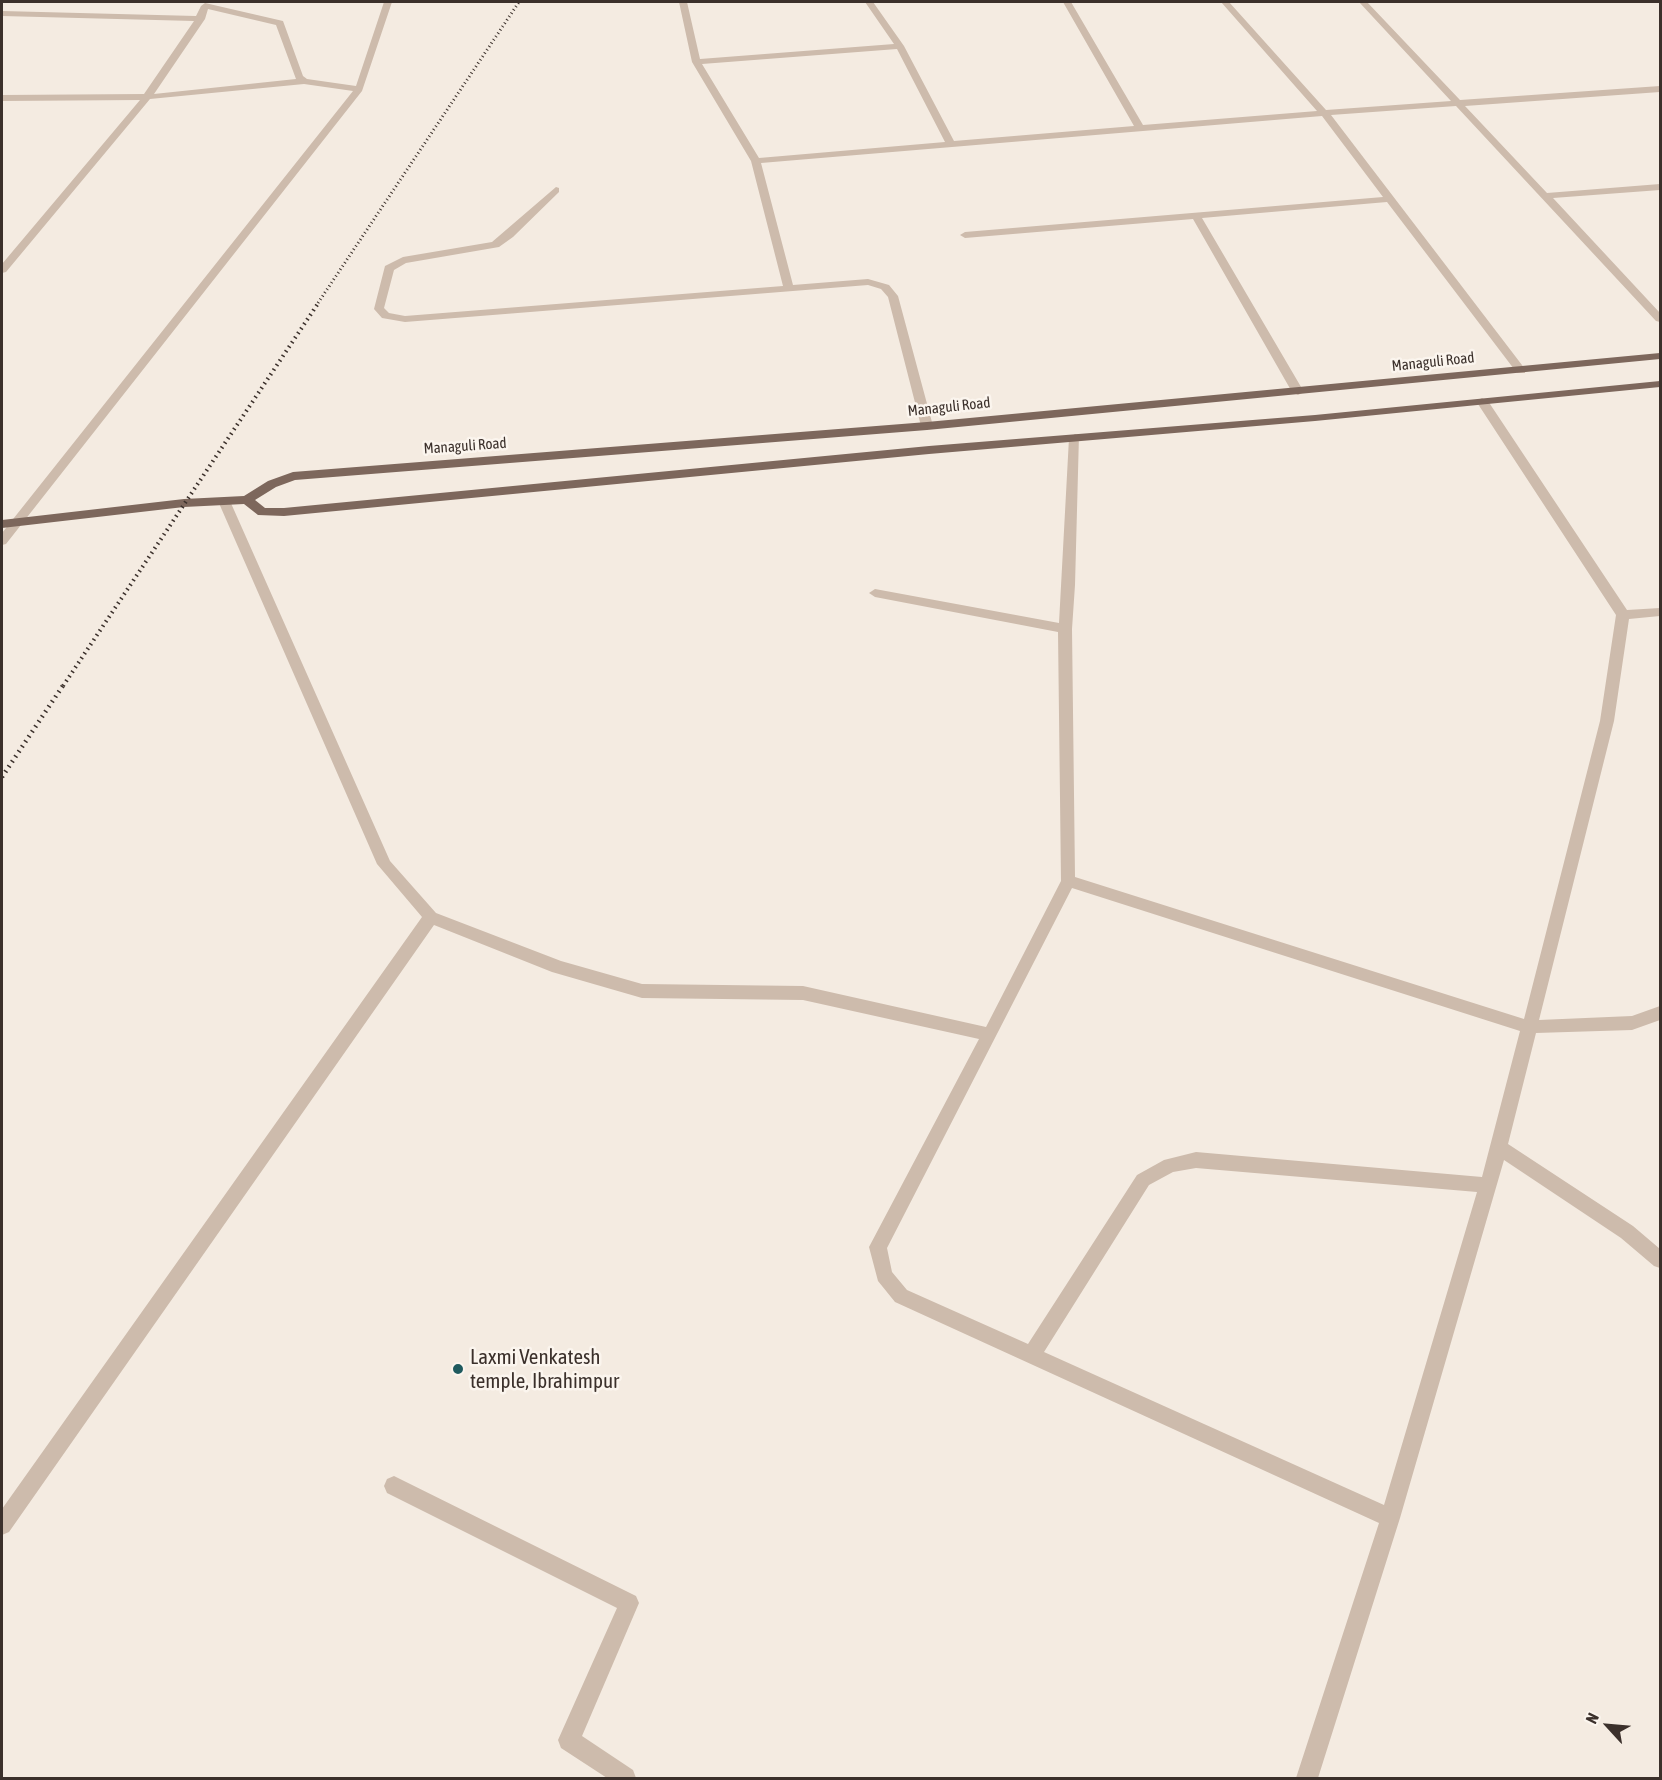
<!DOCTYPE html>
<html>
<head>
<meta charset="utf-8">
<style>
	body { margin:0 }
	#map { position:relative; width:1662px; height:1780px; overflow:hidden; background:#f4ebe1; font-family:"Asap Condensed",sans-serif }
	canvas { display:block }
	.frame { position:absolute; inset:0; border:3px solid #3b302b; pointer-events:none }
	.north { position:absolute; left:1578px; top:1696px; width:60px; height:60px; -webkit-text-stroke:4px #fbf5ee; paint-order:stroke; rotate:296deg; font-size:16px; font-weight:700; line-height:24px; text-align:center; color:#3b302b }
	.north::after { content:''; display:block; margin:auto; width:21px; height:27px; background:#3b302b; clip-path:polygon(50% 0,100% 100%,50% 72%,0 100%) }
</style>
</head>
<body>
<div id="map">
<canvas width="1662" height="1780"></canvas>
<div class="frame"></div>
<div class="north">N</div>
</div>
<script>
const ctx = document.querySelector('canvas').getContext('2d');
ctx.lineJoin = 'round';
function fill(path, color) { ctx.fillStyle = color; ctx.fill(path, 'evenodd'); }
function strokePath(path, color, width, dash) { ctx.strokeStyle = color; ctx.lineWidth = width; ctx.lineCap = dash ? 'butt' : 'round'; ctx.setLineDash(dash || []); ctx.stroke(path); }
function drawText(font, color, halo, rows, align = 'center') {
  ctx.font = font + ' "Asap Condensed",sans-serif'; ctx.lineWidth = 5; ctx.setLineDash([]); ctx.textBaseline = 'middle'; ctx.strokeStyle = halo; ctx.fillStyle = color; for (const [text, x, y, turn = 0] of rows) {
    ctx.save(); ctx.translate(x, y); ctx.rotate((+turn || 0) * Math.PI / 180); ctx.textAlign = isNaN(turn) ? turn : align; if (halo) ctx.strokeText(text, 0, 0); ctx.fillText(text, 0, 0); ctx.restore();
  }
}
const minor = new Path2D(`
	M384,2H392L362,91L6,544L2,545V533L353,91L304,84L150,99L6,272L2,273V264L140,100L2,101V95L144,94L194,21L2,16V11L196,16L201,6L205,3L283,21L303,76L307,79L356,86ZM208,9L276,25L296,79L154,94L205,19Z
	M679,2H687L700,59L894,44L865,2H873L904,46L954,141L1134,126L1063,2H1071L1143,125L1317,111L1221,2H1229L1326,110L1451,101L1359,2H1367L1460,100L1660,86V92L1465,106L1547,193L1660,184V190L1553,198L1660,313V322L1656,321L1456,106L1331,115L1525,369V373H1517L1387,202L1202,218L1304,392L1298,395L1292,392L1193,219L965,238L960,235L965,232L1383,197L1322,116L761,163L793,285L868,279L889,285L898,296L933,426L927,430L921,426L888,297L881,289L868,285L405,322L382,318L374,309L385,266L403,257L492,242L556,187L559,188V192L513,237L499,247L406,263L394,270L384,308L389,313L405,316L783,286L751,161L692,62ZM897,49L945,142L759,158L702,64Z
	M1482,398L1488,401L1627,610L1660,608V616L1629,619L1614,721L1539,1020L1632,1016L1660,1006V1020L1632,1030L1536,1033L1508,1144L1633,1226L1660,1249V1268L1654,1266L1621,1238L1504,1160L1400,1518L1318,1778H1296L1379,1523L895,1302L878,1281L869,1247L979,1039L803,1000L642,998L552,972L434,925L9,1532L2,1535V1509L422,917L377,864L218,501L220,498H228L230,501L390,861L436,913L561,961L642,984L803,986L986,1027L1061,881L1058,632L875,597L869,593L875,589L1059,623L1069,438L1075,434L1079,435L1075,585L1072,629L1075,877L1524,1019L1600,721L1616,615L1476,401ZM1072,888L1520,1031L1482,1177L1196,1152L1164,1160L1137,1175L1028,1344L907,1290L892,1272L887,1248ZM1196,1168L1477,1192L1384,1505L1044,1352L1149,1185L1173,1172Z
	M394,1476L636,1596L639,1603L582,1736L633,1770L636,1778H607L561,1748L558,1740L617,1608L387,1493L384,1486L387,1479Z`);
const major = new Path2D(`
	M1660,353V359L927,430L295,480L276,487L255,500L265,508H284L929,446L1315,415L1660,381V387L1315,421L929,454L284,516L258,515L244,504L184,507L2,528V520L184,499L244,496L268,481L293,472L927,422Z`);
const railFar2 = new Path2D(`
	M318,303L519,2`);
const railFar1 = new Path2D(`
	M63,686L319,302`);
const rail = new Path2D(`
	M2,777L64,684`);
const markers = [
	[458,1369,6,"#1f5a5e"]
];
const farStreetnames = [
	["Managuli Road",1433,362,-6],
	["Managuli Road",949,407,-6],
	["Managuli Road",465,446,-4]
];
const nearPoinames = [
	["Laxmi Venkatesh",470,1357],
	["temple, Ibrahimpur",470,1381]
];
fill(minor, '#cdbbac');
fill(major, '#7d675c');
strokePath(railFar2, '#3b302b', 3, [1, 3]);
strokePath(railFar1, '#3b302b', 4, [1.5, 4]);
strokePath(rail, '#3b302b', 4.5, [1.5, 4.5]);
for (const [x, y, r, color] of markers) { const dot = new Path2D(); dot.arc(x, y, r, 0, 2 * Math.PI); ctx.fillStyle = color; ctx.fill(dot); strokePath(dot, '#fbf5ee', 2); }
drawText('15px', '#3b302b', '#fbf5ee', farStreetnames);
drawText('21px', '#3b302b', '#fbf5ee', nearPoinames, 'left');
</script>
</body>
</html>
